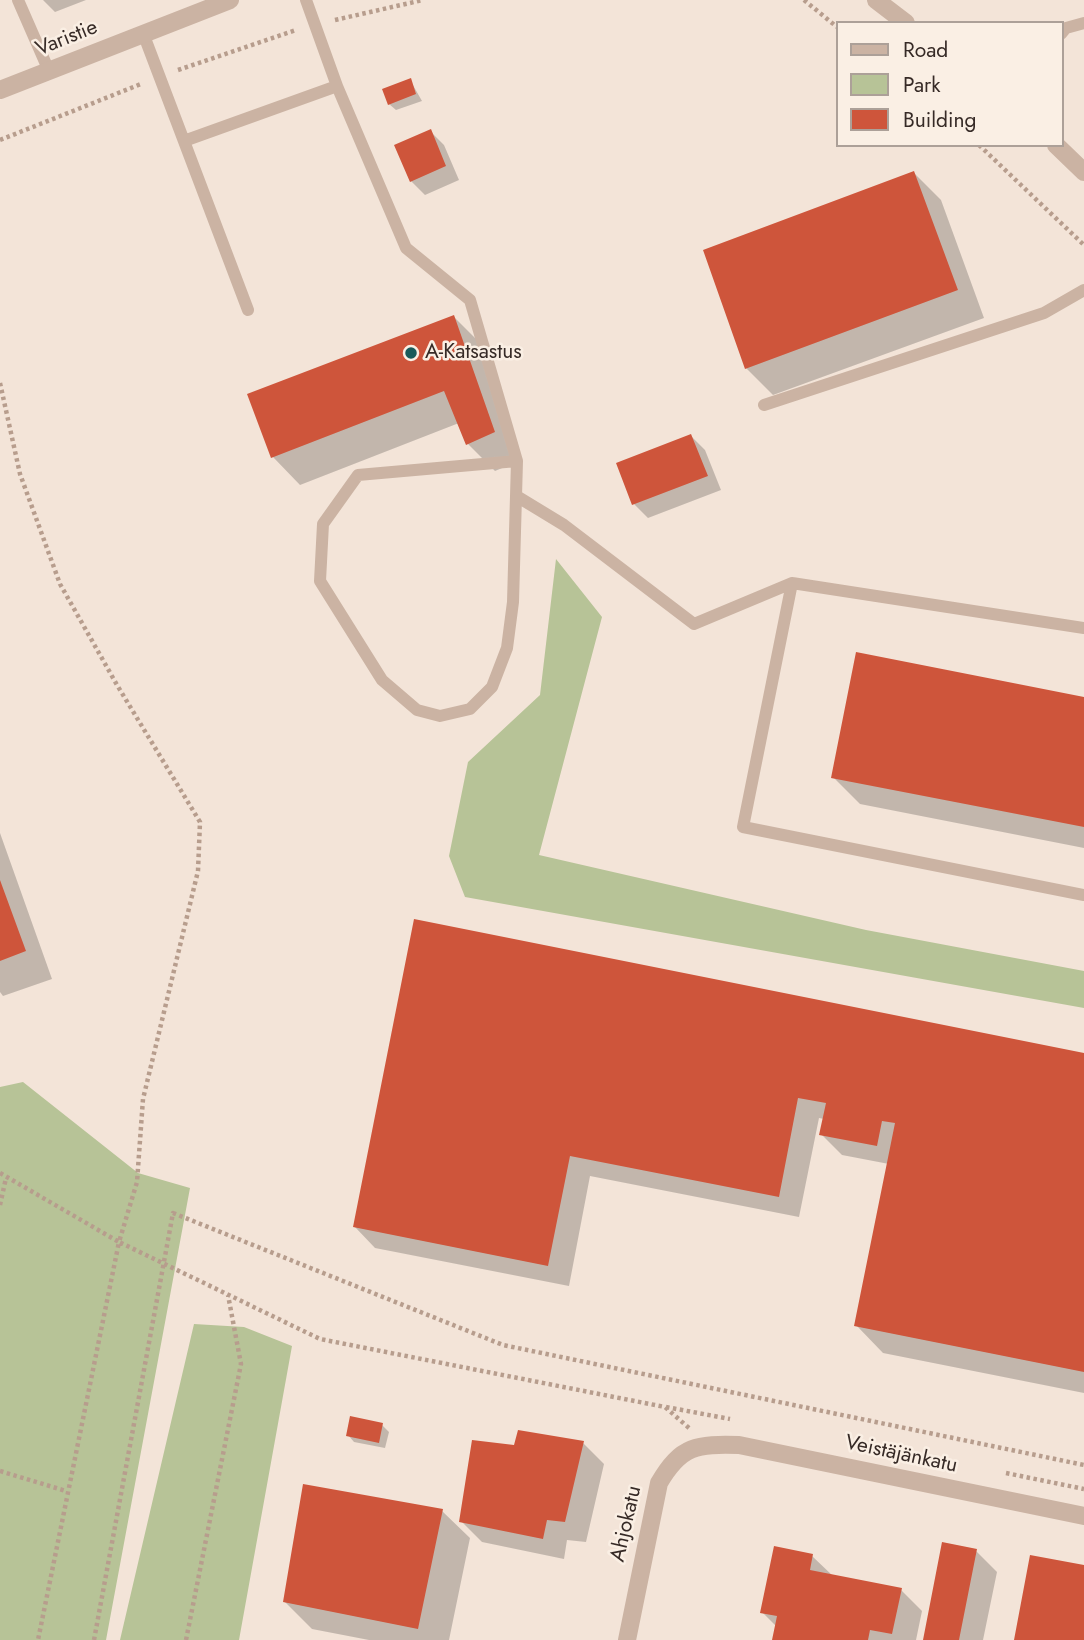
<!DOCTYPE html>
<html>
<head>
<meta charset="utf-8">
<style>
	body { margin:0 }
	#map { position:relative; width:1084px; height:1640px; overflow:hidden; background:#f3e4d8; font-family:Jost,sans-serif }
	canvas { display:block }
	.legend { position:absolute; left:836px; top:21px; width:228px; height:126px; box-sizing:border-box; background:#faefe4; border:2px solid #aca098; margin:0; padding:9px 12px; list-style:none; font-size:21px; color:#362a26 }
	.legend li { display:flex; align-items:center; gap:14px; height:35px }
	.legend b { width:35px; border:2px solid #aca098 }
</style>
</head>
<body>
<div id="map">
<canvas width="1084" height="1640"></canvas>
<ul class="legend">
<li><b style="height:9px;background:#cbb3a3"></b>Road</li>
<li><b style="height:19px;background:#b7c397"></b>Park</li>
<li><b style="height:19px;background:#ce553b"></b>Building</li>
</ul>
</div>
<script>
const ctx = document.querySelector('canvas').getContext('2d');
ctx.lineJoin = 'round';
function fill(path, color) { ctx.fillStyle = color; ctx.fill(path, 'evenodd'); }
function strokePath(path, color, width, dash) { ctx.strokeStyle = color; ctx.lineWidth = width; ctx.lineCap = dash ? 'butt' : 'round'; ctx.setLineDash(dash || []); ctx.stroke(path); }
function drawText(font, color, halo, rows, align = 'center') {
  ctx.font = font + ' Jost,sans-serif'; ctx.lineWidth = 5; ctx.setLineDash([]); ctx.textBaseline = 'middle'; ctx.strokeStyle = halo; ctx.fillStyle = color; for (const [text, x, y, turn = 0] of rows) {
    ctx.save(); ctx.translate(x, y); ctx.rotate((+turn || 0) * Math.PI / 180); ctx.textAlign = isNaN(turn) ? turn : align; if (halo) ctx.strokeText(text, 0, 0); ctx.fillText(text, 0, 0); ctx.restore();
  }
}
const green = new Path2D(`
	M556,559L602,617L539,855L866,930L1084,971V1008L465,897L449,856L468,762L540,695Z
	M23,1082L138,1173L190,1188L106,1640H0V1087Z
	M194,1324L244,1327L292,1346L239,1640H120Z`);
const shadow = new Path2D(`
	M43,0H86L55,12Z
	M410,80L422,101L396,110L389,104Z
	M430,131L444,145L459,180L425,195L411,181Z
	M914,173L941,200L984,318L773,395L746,368Z
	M454,317L481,344L521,460L495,471L468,444L459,423L300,485L273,457L250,395Z
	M691,436L705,450L721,490L648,518L634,504Z
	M1084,699V848L860,804L833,777Z
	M0,833L52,979L3,996L0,992Z
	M415,921L1084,1055V1393L883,1353L856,1325L889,1164L842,1155L821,1134L824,1119L819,1118L799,1217L590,1176L569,1286L375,1248L355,1227Z
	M382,1425L389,1432L385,1448L354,1442L348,1435Z
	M583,1443L604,1464L586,1542L567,1540L564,1559L482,1542L461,1521L515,1447Z
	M442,1511L470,1538L449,1640H369L312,1629L285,1602Z
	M976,1551L997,1572L983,1640H924Z
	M812,1556L833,1576L901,1590L922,1611L916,1640H774L776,1626L762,1612Z`);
const building = new Path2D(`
	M411,78L416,94L388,105L382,89Z
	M431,129L446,166L410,182L394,145Z
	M914,171L958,290L745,369L703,250Z
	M454,315L495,432L466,445L444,391L271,458L247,394Z
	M691,434L708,476L632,505L616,463Z
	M856,652L1084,697V827L831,778Z
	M0,880L26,951L0,961Z
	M414,919L1084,1053V1372L854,1326L895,1123L882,1121L877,1146L819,1135L826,1103L798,1098L779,1197L570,1156L548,1266L353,1227Z
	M350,1416L383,1423L379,1443L346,1436Z
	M518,1430L584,1441L565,1522L547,1520L543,1539L459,1522L472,1440L514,1445Z
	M303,1484L443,1509L418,1629L283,1602Z
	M942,1542L977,1549L959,1640H923Z
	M774,1546L813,1554L810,1570L902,1588L892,1634L870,1630L868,1640H772L777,1616L760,1613Z
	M1030,1555L1084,1565V1640H1014Z`);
const path = new Path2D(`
	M804,0L837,27
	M335,20L423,0
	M178,70L296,30
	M0,140L141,84
	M979,145L1084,245
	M0,383L20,474L60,584L117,685L200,822L198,871L143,1099L137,1182L119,1242L320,1339L665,1407L689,1428
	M0,1173L119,1242L38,1640
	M0,1205L6,1178
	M666,1407L730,1419
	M0,1471L66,1491
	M1006,1473L1084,1489
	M94,1640L173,1213L503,1345L1084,1465
	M186,1640L241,1364L228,1295`);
const service = new Path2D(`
	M18,0L49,71
	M306,0L337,86L406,248L470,300L517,461L513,602L507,648L492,687L470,709L440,716L417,710L382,680L320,581L323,524L358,475L517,461
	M143,33L248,310
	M1061,34L1066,28L1084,23
	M184,141L337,86
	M764,405L1044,313L1084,290
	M518,497L564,525L694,624L792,583L1084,628
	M792,583L743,827L1084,895`);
const minor = new Path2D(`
	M627,1640L659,1483C681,1445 697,1444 739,1445L1084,1516`);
const tertiary = new Path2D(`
	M876,0L906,23
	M0,90L230,0
	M1056,145L1084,172`);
const markers = [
	[411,353,7,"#195a5a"]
];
const streetNames = [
	["Varistie",67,39,-22],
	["Veistäjänkatu",901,1455,12],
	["Ahjokatu",627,1524,-77]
];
const poiNames = [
	["A-Katsastus",425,353]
];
fill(green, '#b7c397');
fill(shadow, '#0003');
fill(building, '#ce553b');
strokePath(path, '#b79d8d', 4.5, [3.5, 3.5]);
strokePath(service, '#cbb3a3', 12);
strokePath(minor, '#cbb3a3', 18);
strokePath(tertiary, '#cbb3a3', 18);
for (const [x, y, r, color] of markers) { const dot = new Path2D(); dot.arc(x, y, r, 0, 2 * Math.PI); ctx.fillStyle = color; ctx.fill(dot); strokePath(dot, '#faefe4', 2.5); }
drawText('21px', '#362a26', '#faefe4', streetNames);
drawText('21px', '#362a26', '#faefe4', poiNames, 'left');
</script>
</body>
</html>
